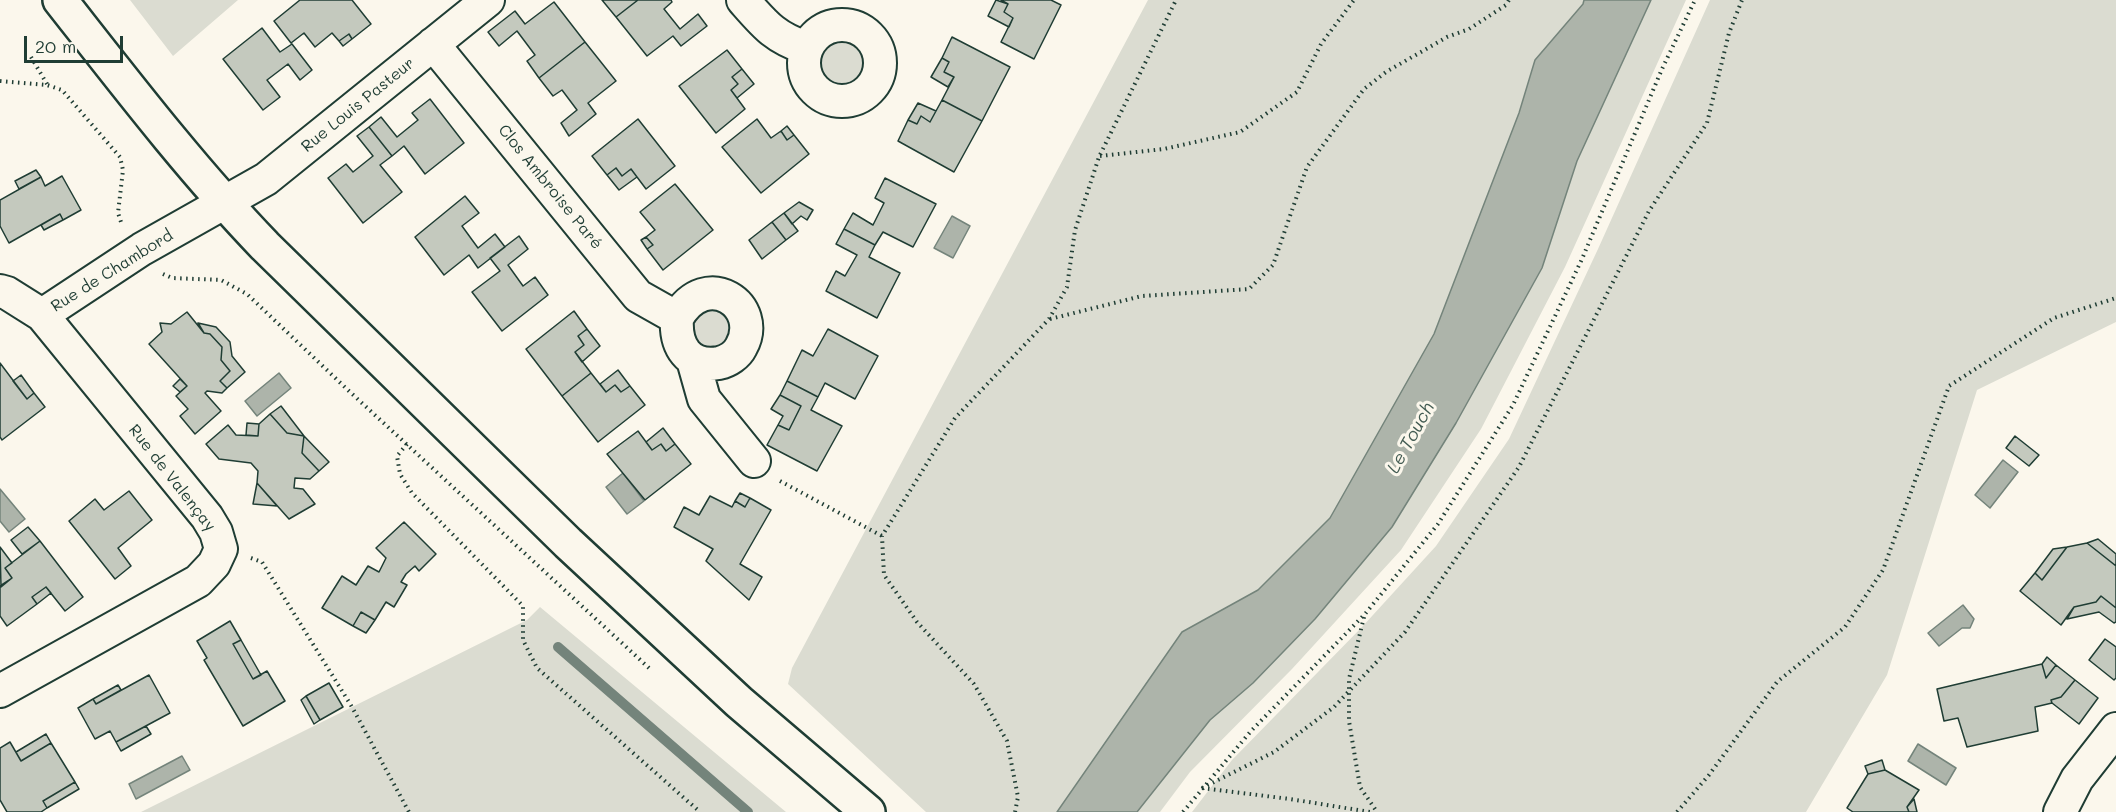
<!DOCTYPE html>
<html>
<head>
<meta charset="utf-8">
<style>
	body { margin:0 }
	#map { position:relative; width:2116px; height:812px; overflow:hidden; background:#fbf7ec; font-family:Mali,sans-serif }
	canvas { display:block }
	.scale { position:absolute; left:24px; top:36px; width:99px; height:27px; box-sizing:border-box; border:3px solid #1f3d34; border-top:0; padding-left:8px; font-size:18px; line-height:21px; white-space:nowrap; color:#1f3d34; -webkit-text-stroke:4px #fbf7ec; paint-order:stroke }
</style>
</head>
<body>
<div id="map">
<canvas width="2116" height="812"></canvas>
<div class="scale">20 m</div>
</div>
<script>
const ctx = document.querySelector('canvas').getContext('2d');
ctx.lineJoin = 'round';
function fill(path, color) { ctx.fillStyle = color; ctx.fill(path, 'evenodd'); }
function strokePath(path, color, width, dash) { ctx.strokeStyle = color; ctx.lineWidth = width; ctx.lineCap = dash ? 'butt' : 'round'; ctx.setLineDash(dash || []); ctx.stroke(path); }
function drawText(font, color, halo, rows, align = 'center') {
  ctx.font = font + ' Mali,sans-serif'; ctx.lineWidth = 6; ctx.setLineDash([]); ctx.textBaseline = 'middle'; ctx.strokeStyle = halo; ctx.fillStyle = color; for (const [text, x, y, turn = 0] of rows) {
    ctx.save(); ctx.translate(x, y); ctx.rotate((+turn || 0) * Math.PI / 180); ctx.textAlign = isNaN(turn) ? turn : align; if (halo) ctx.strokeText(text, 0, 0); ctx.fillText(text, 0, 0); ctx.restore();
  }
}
const green = new Path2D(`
	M130,0H238L173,56Z
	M1148,0H1584L1583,3L1535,60L1519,113L1434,334L1330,518L1258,590L1182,632L1057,812H926L788,684L792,668Z
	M1651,0H1686L1565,267L1481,429L1401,550L1292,669L1190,772L1160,812H1137L1210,720L1253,683L1315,619L1392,527L1456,423L1542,268L1577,161Z
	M1710,0H2116V322L1977,390L1887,675L1806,812H1192L1232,760L1362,627L1436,546L1509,439L1598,249Z
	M816 63a26 26 0 1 1 52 0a26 26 0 1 1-52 0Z
	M691 329a20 20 0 1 1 40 0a20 20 0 1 1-40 0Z
	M540,607L786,812H141L527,620Z`);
const water = new Path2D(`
	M1584,0H1651L1577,161L1542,268L1456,423L1392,527L1315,619L1253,683L1210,720L1137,812H1057L1182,632L1258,590L1330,518L1434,334L1519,113L1535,60L1583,4Z
	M952,216L970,226L953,258L934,248Z
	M279,373L291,388L257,416L245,401Z
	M2003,460L2018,472L1990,508L1975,495Z
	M623,473L644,501L627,514L606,487Z
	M0,489L25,519L9,532L0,521Z
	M1963,605L1974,619L1970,628H1962L1939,646L1928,633Z
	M1918,744L1956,768L1946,785L1908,761Z
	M182,756L190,770L136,799L129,784Z`);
const stream = new Path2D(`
	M558,647L748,812`);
const building = new Path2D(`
	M300,0H352L371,24L352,39L349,34L339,41L332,33L315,47L304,33L291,43L274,21Z
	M602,0H638L616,17Z
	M638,0H671L672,2L664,9L680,29L698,14L707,26L681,46L673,36L647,56L616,17Z
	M996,0L1008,4L1004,12L1013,18L1009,27L988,16Z
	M1001,0H1051L1061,5L1034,59L1001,42L1013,18L1004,12L1008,4Z
	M554,2L585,42L539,78L527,61L535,55L517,31L499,46L488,32L515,11L525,24Z
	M262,28L280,52L292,44L312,70L300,80L288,64L267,80L280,97L263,110L223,59Z
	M349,34L352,39L343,46L339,41Z
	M952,37L1010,67L982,121L942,100L954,77L944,72L949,62L942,58Z
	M585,42L616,81L588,103L596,114L569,136L561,123L577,110L562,90L553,96L539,78Z
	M727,50L742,69L732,77L738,84L731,90L745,109L716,133L679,86Z
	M942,58L949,62L944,72L954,77L948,87L931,77Z
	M742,69L754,84L737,98L731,90L738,84L732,77Z
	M430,99L464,143L425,174L404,146L392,156L369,127L381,117L397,137L418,120L412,113Z
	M942,100L982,121L954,172L898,141L908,120L917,124L921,116L930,122Z
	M918,103L936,111L930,122L921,116L917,124L908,120Z
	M638,119L675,166L646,189L631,169L622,176L616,168L607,175L592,156Z
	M757,119L771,138L781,131L787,140L794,135L809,154L761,193L722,147Z
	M787,126L794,135L787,140L781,131Z
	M369,127L392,156L380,165L402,192L363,223L328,178L346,164L353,172L373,156L357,136Z
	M616,168L622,176L631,169L637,177L619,190L607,175Z
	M36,170L41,177L19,189L15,181Z
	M62,176L81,210L63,220L60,214L9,243L0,226V200L41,177L45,186Z
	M885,178L936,204L913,247L883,232L875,245L844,229L853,213L873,225L884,203L875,198Z
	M675,184L713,230L663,270L647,249L653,245L646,237L655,230L640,212Z
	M465,196L479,213L462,226L478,248L495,234L505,247L478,268L469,255L444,275L415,237Z
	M799,202L813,210L807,220L801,216L792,224L784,213Z
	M784,213L798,231L786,240L772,222Z
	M60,214L63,220L44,230L41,225Z
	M772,222L786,240L762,259L749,240Z
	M844,229L875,245L869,257L900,273L877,318L826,291L836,271L845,276L857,255L836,244Z
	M519,236L528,249L508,265L523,286L535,277L548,295L502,331L472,292L500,271L490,258Z
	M646,237L653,245L647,249L641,240Z
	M574,311L587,329L578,336L584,345L575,352L591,373L562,396L526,349Z
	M187,312L204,333L210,334L222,347L221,360L230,371L220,381L227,388L222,393L207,391L205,393L221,411L195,434L180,416L188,409L176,396L187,386L149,344L162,332L160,323L171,324Z
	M198,323L216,327L230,342L232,356L245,372L227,388L220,381L230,371L221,360L222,347L210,334L204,333Z
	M587,329L600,346L582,362L575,352L584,345L578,336Z
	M828,329L878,356L855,399L825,383L818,397L787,381L802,350L813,356Z
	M0,363L27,399L34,393L45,407L2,440L0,437Z
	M618,370L630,386L621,392L615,385L606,392L600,384Z
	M591,373L606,392L615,385L621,392L630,386L645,405L598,442L562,396Z
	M21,375L34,393L27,399L13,381Z
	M180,379L187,386L180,392L173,386Z
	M787,381L818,397L811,410L842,426L817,471L767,445L778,425L789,430L801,406L780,395Z
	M780,395L801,406L789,430L778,425L783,416L771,409Z
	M281,406L304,436L287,433L270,414Z
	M270,414L287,433L304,436L302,453L319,471L310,479L295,478L294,488L303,489L315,504L289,519L257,483L258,471L251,463L219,459L206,444L228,425L236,435L258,436L259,424Z
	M247,423L259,424L258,436L246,435Z
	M663,428L675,444L666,451L661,444L652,450L646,442Z
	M638,431L652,450L661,444L666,451L675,444L691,464L645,500L607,454Z
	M304,436L329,462L319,471L302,453Z
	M2015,436L2039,455L2029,466L2006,448Z
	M257,483L277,506L253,504Z
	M129,491L152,520L118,548L131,566L115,579L69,521L95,499L104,510Z
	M740,493L750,498L745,507L735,501Z
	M710,496L732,507L735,501L745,507L750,498L771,510L740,564L762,577L749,600L706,561L713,549L674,527L684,507L699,515Z
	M404,522L436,554L419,571L415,566L406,574L401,582L407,585L394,607L386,602L375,620L361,612L353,626L322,608L342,576L356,585L368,566L379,572L386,558L376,548Z
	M28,527L40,541L22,554L11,540Z
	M2098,539L2116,554V566L2087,543Z
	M40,541L83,597L65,611L46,587L32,597L37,604L7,626L0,616V586L12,578L5,568Z
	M2087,543L2116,566V608L2101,596L2096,602L2074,607L2061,625L2020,591L2035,573L2042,580L2067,547Z
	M0,547L12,563L5,568L12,578L1,587Z
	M2067,547L2042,580L2035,573L2053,549Z
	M46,587L51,593L37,604L32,597Z
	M2101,596L2116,608V622L2114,623L2099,612L2067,619L2074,607L2096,602Z
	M361,612L375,620L366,633L353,626Z
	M230,621L241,640L233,644L253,679L267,671L285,701L243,726L204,660L207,658L197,641Z
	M2105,639L2116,647V678L2114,680L2089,660Z
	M241,640L261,675L253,679L233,644Z
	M2047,657L2056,665L2046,678L2042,664Z
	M2042,664L2046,678L2056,665L2075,680L2061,697L2051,700L2052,703L2035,707L2038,731L1967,747L1958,718L1944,721L1937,689Z
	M149,675L170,713L116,742L110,731L95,739L78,708L93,699L96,704Z
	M2075,680L2098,698L2079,724L2052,703L2051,700L2061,697Z
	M329,683L343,707L320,720L306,696Z
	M118,685L121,690L96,704L93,699Z
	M306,696L320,720L314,724L301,700Z
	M146,726L151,734L121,751L116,742Z
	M46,734L51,743L21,761L16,752Z
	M10,742L21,761L51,743L75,782L43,801L47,808L41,812H7L0,800V748Z
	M1882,760L1885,770L1868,774L1865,766Z
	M1885,770L1919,790L1907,807L1909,812H1853L1847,808L1868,774Z
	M75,782L79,789L47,808L43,801Z
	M1914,799L1917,812H1909L1907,807Z`);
const path = new Path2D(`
	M31,57L47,84
	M0,81L47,85L62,90L120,157L123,170L118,213L122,225
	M1100,156L1164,149L1240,132L1297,92L1321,44L1354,0
	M163,274L172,278L221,280L247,294L350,392L649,668
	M1050,319L1142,296L1249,289L1273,265L1307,167L1364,89L1386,72L1447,37L1469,29L1506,5L1509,0
	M407,444L397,456L400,474L412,493L523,606V640L537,668L700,812
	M780,481L882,536
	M251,558L262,562L352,707L409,812
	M1364,617L1349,679V721L1360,787L1377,812
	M1202,788L1274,752L1334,707L1405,632L1519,467L1649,211L1707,123L1729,33L1742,0
	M1202,788L1290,799L1370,812
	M1015,812L1018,797L1007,741L974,684L917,622L884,575L882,536L955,418L1049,319L1067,287L1075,230L1099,157L1176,0
	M1183,812L1251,731L1365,614L1438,524L1513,405L1582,259L1662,69L1695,0
	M1677,812L1709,775L1777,682L1845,627L1883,570L1949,386L2054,318L2116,298`);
const minor = new Path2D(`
	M743,0C765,25 774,37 806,48
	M804 63a38 38 0 1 1 76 0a38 38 0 1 1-76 0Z
	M433,44L638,296L677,318C675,346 688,368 719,363C728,361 737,355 741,347C764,306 706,266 677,318
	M0,291L7,293L42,315L207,517L216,532L221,549L214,564L198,581L0,691
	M42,315L142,249L266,179L488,0
	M693,360L704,399L754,461
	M2060,812L2077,779L2116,729`);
const secondary = new Path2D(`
	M60,0C126,84 191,169 265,246L568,543L739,702L868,812`);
const streetNames = [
	["Rue Louis Pasteur",358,105,-39],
	["Clos Ambroise Paré",550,187,51],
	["Rue de Chambord",112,271,-32],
	["Rue de Valençay",172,478,52]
];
const waterNames = [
	["Le Touch",1411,438,-61]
];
fill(green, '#dbdcd1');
fill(water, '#adb4aa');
strokePath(water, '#74847b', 1.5);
strokePath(stream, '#74847b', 10);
fill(building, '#c4c9be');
strokePath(building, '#1f3d34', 1.5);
strokePath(minor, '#1f3d34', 36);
strokePath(secondary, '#1f3d34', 38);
strokePath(path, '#1f3d34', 4, [1.5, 4.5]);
strokePath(minor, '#fbf7ec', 32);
strokePath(secondary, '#fbf7ec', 33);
drawText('16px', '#1f3d34', '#fbf7ec', streetNames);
drawText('italic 18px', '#425b52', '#fbf7ec', waterNames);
</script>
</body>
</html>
